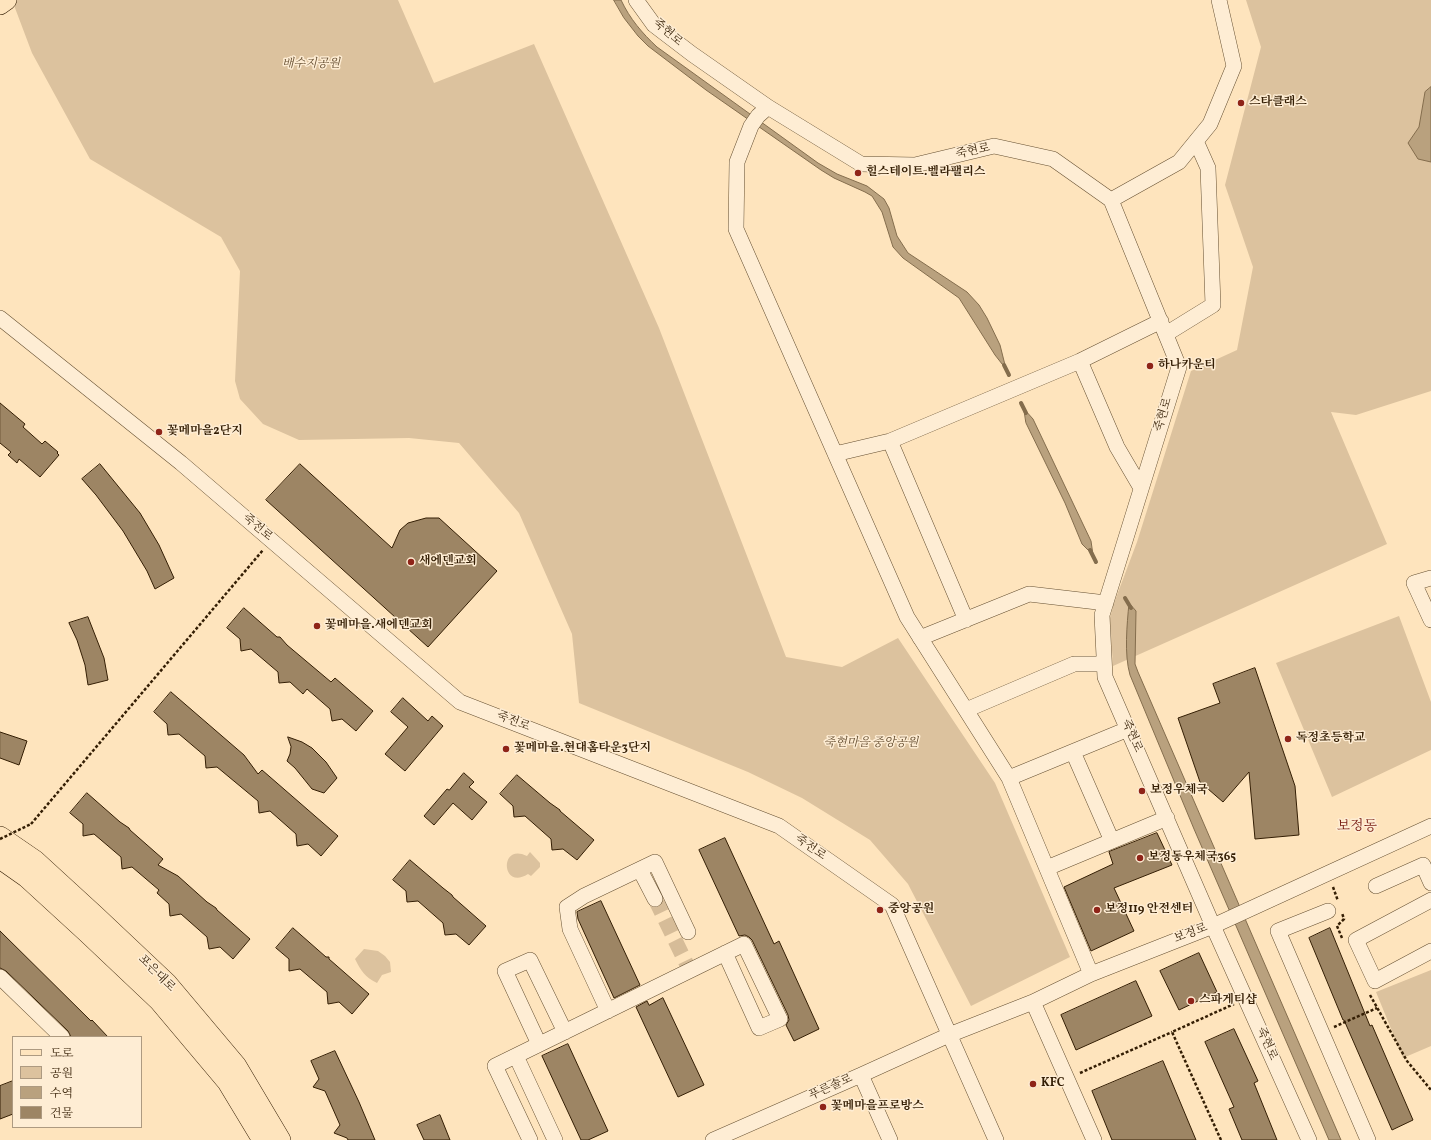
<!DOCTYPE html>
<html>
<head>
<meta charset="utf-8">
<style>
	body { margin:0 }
	#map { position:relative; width:1431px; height:1140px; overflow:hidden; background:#fee4bd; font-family:Vollkorn,"Noto Serif KR",serif }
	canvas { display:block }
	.legend { position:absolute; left:12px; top:1036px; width:130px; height:92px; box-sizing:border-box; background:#feedd4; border:1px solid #ad9a81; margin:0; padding:5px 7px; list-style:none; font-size:12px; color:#341e04 }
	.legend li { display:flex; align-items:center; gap:8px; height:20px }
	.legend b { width:20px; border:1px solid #ad9a81 }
</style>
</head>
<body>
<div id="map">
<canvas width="1431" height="1140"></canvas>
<ul class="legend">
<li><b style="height:5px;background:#fee4bd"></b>도로</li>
<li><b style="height:11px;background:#dcc29e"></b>공원</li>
<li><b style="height:11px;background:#b9a17e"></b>수역</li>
<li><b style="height:11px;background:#9d8564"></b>건물</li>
</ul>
</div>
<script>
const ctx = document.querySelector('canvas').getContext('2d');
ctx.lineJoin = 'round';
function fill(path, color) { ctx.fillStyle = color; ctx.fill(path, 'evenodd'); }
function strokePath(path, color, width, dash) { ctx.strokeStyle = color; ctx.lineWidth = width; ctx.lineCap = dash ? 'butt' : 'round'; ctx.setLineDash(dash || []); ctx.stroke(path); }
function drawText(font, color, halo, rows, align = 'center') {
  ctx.font = font + ' Vollkorn,"Noto Serif KR",serif'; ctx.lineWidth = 3; ctx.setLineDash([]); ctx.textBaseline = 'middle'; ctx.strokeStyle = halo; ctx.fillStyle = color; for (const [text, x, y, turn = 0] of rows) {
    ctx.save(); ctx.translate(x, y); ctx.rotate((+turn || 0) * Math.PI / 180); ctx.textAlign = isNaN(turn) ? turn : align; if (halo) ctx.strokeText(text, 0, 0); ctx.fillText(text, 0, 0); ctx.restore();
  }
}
const green = new Path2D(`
	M12,0H398L434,83L534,44L659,328L786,657L842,667L898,638L995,783L1070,957L971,1006L908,884L870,840L802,798L748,772L579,703L572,634L519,513L459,443L409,438L299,440L263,424L240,399L235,381L240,271L221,237L90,159L32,53Z
	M1246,0H1431V391L1356,415L1331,412L1387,544L1113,666L1110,618L1114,603L1137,542L1191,371L1237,350L1253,267L1225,185L1261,47Z
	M1399,616L1431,702V750L1332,797L1276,663Z
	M530,852L540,863V867L531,876L528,874C501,891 499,842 527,856Z
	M364,949L378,951L385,956L390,962L391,972L382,975L377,983C365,977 361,971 355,959Z
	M1431,970V1046L1403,1058L1376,992Z`);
const water = new Path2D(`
	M614,0H621C630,19 642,33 657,47L818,163L837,174L867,186L884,199L889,208L897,236L908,253L967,292L979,305L987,318L1000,345L1006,369L995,355L959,298L903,258L893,247L882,212L872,196L865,192L834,178L821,170L706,90L648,46L638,36L624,18Z
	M1431,87V162L1418,159L1408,143L1419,127L1425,92Z
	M1024,409L1033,419L1091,541L1093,555L1082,544L1065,503L1026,423Z
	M1129,603L1136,611L1135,664L1138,672L1341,1140H1329L1194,829L1130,675C1124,654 1127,625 1129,603Z`);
const stream = new Path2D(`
	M1004,365L1009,375
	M1021,403L1026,413
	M1090,550L1096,562
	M1125,598L1131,608`);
const building = new Path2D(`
	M0,403L25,424L23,427L42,444L45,441L58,452L57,453L59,455L40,477L19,459L17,463L8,455L11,452L0,443Z
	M100,464L140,513L159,545L174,578L155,589L147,571L123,531L96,495L82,479Z
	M300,464L392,548L400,530L408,523L426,518H439L497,571L428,647L266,500Z
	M244,608L277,637H280L287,645L331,682L335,678L373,711L356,731L342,719L332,721L330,709L307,689L303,694L290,682L279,683L278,672L251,649L241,651L240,639L227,628Z
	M88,617L104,658L108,680L88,685L85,665L77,640L69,623Z
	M1255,668L1295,786L1299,835L1255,839L1249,772L1223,802L1200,782L1178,718L1220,703L1213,684Z
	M171,692L244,755L258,774L262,770L338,836L321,856L308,844L297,846L296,834L270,811L259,813L258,801L217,767L206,768L205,756L179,734L168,735L167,724L154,712Z
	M403,698L428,721L432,716L443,726L405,771L385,754L408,727L391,712Z
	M0,732L27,741L19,765L0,758Z
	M288,737L302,742L312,748L326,762L337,778L324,793L312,789L295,768L287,761L290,754L291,747Z
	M464,773L474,782L469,787L487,802L472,820L453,803L434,825L424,816L447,789L449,790Z
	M517,775L550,803L560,810V811L594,840L577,860L563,849L552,850L551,839L525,816L514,817L513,806L500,794Z
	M87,793L120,822L129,828L130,830L163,859L158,865L178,876L207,902L216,908L217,910L250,939L233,959L220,947L209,949L207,937L181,914L170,916L169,904L157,893L159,890L132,867L122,869L121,857L94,834L83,836V824L70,813Z
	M1157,833L1172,865L1114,888L1134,931L1091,951L1064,887L1113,864L1109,852Z
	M725,838L774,944L779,941L819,1029L794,1041L786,1025L789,1020L788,1015L752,940L749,937L745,935L739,936L699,850Z
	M410,860L443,888L452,895L453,897L486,926L469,945L456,934L445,935L443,923L418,901L407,902L406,891L393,880Z
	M601,901L640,985L614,998L578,919L577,912Z
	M293,928L326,957H329V959L369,994L352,1014L339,1002L328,1004L327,992L300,969L289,971V959L276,948Z
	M1330,928L1370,1026L1372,1025L1413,1120L1392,1130L1344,1020H1343L1309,938Z
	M0,931L91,1021L92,1020L108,1037H71L68,1031L6,971L0,968Z
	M1199,953L1217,992L1179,1010L1160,971Z
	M1136,981L1152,1016L1076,1050L1061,1015Z
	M663,998L704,1085L678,1097L636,1007L647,1001L649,1005Z
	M1234,1029L1258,1081L1254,1083L1277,1140H1242L1229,1109L1234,1107L1205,1042Z
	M568,1044L608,1131L588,1140H581L542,1056Z
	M335,1051L359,1102L375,1140H348L347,1138L334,1133L340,1125L325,1091L313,1087L319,1079L311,1061Z
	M1163,1061L1196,1140H1112L1092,1091Z
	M13,1081V1114L0,1119V1086Z
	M440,1115L450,1140H424L417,1125Z`);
const minorTunnel = new Path2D(`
	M655,899L690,971`);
const path = new Path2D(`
	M31,824L263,550
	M1333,887L1338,901
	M1342,938L1337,926L1344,919L1342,913
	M1370,995L1407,1061L1431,1090
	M1334,1027L1377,1008
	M1080,1073L1172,1032
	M1221,1140L1172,1032L1234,1004`);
const minor = new Path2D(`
	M636,0L654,25L692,54L768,107L861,164L915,165L994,146L1053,159L1111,200L1179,367L1102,615L1105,677L1213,926L1309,1140
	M768,107L758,116L751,126L737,162L736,229L907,617L1009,778L1091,974
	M1111,200L1179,162L1210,124L1234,66L1219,0
	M0,318L181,463L460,702L779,826L892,905L996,1140
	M1166,334L1213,305L1208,168L1196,141
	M1080,361L1117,447L1141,488
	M890,441L966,620
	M835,454L890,441L1080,361L1161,321
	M1431,578L1414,583L1431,620
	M920,638L1029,594L1106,603
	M966,710L1074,664H1104
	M1073,752L1112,841
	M1009,778L1128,729
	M1047,868L1167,818
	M640,870L655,899
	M1376,886L1423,865L1431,883
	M1431,900L1356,940L1375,981L1431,951
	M1328,911L1278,931L1368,1140
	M0,977L62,1037
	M1033,1002L1094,1140
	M608,1011L570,929L567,907L584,896L655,862L688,932
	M539,1044L505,971L530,960L565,1032
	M516,1056L555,1140
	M861,1075L890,1140
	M530,1140L495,1066C578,1025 661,985 744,944L780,1019L759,1028L725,953
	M713,1140L861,1075L949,1035L1033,1002L1091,974L1213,926L1431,826`);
const major = new Path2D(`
	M0,5L7,0`);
const highway = new Path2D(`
	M0,837L35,861L95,916L167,984L236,1066L280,1140
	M0,858L27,877L87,932L159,1000L228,1082L263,1140`);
const pathBridge = new Path2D(`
	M0,839L31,824`);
const markers = [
	[1241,103,4,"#8f2418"],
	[858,173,4,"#8f2418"],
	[1150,366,4,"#8f2418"],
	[159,432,4,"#8f2418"],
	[411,562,4,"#8f2418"],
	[317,626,4,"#8f2418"],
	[1288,739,4,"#8f2418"],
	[506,749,4,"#8f2418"],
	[1142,791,4,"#8f2418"],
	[1140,858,4,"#8f2418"],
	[880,910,4,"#8f2418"],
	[1097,910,4,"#8f2418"],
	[1191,1001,4,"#8f2418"],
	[1033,1084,4,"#8f2418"],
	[823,1107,4,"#8f2418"]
];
const streetNames = [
	["죽현로",667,33,41],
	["죽현로",973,152,-12],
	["죽현로",1164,415,-73],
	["죽전로",257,528,40],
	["죽전로",513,722,21],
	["죽현로",1131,736,66],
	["죽전로",810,848,35],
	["보정로",1191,934,-21],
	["포은대로",156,974,45],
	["죽현로",1266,1044,66],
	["푸른솔로",831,1088,-24]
];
const parkNames = [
	["배수지공원",311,65],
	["죽현마을 중앙공원",871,744]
];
const poiNames = [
	["스타클래스",1249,103],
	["힐스테이트.벨라팰리스",866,173],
	["하나카운티",1158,366],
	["꽃메마을2단지",167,432],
	["새에덴교회",419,562],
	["꽃메마을.새에덴교회",325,626],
	["독정초등학교",1296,739],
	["꽃메마을.현대홈타운3단지",514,749],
	["보정우체국",1150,791],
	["보정동우체국365",1148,858],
	["중앙공원",888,910],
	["보정119 안전센터",1105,910],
	["스파게티샵",1199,1001],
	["KFC",1041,1084],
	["꽃메마을프로방스",831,1107]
];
const quarterNames = [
	["보정동",1357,827]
];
fill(green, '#dcc29e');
fill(water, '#b9a17e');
strokePath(water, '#846d4d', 1);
strokePath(stream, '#846d4d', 4);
fill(building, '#9d8564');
strokePath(building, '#341e04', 1);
strokePath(minorTunnel, '#d6bc98', 15, [15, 8]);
strokePath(minor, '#665032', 16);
strokePath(major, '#341e04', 20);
strokePath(highway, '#341e04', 22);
strokePath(path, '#341e04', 2.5, [3, 2]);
strokePath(minor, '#feedd4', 15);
strokePath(major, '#fee4bd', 19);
strokePath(highway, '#fee4bd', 21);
strokePath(pathBridge, '#341e04', 2.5, [3, 2]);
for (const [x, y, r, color] of markers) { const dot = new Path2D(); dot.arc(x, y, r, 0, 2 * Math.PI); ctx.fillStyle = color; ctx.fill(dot); strokePath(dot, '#feedd4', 1.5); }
drawText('12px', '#341e04', '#feedd4', streetNames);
drawText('italic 12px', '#664f32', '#feedd4', parkNames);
drawText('bold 12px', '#341e04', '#feedd4', poiNames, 'left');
drawText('14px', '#7a1f14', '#feedd4', quarterNames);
</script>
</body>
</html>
